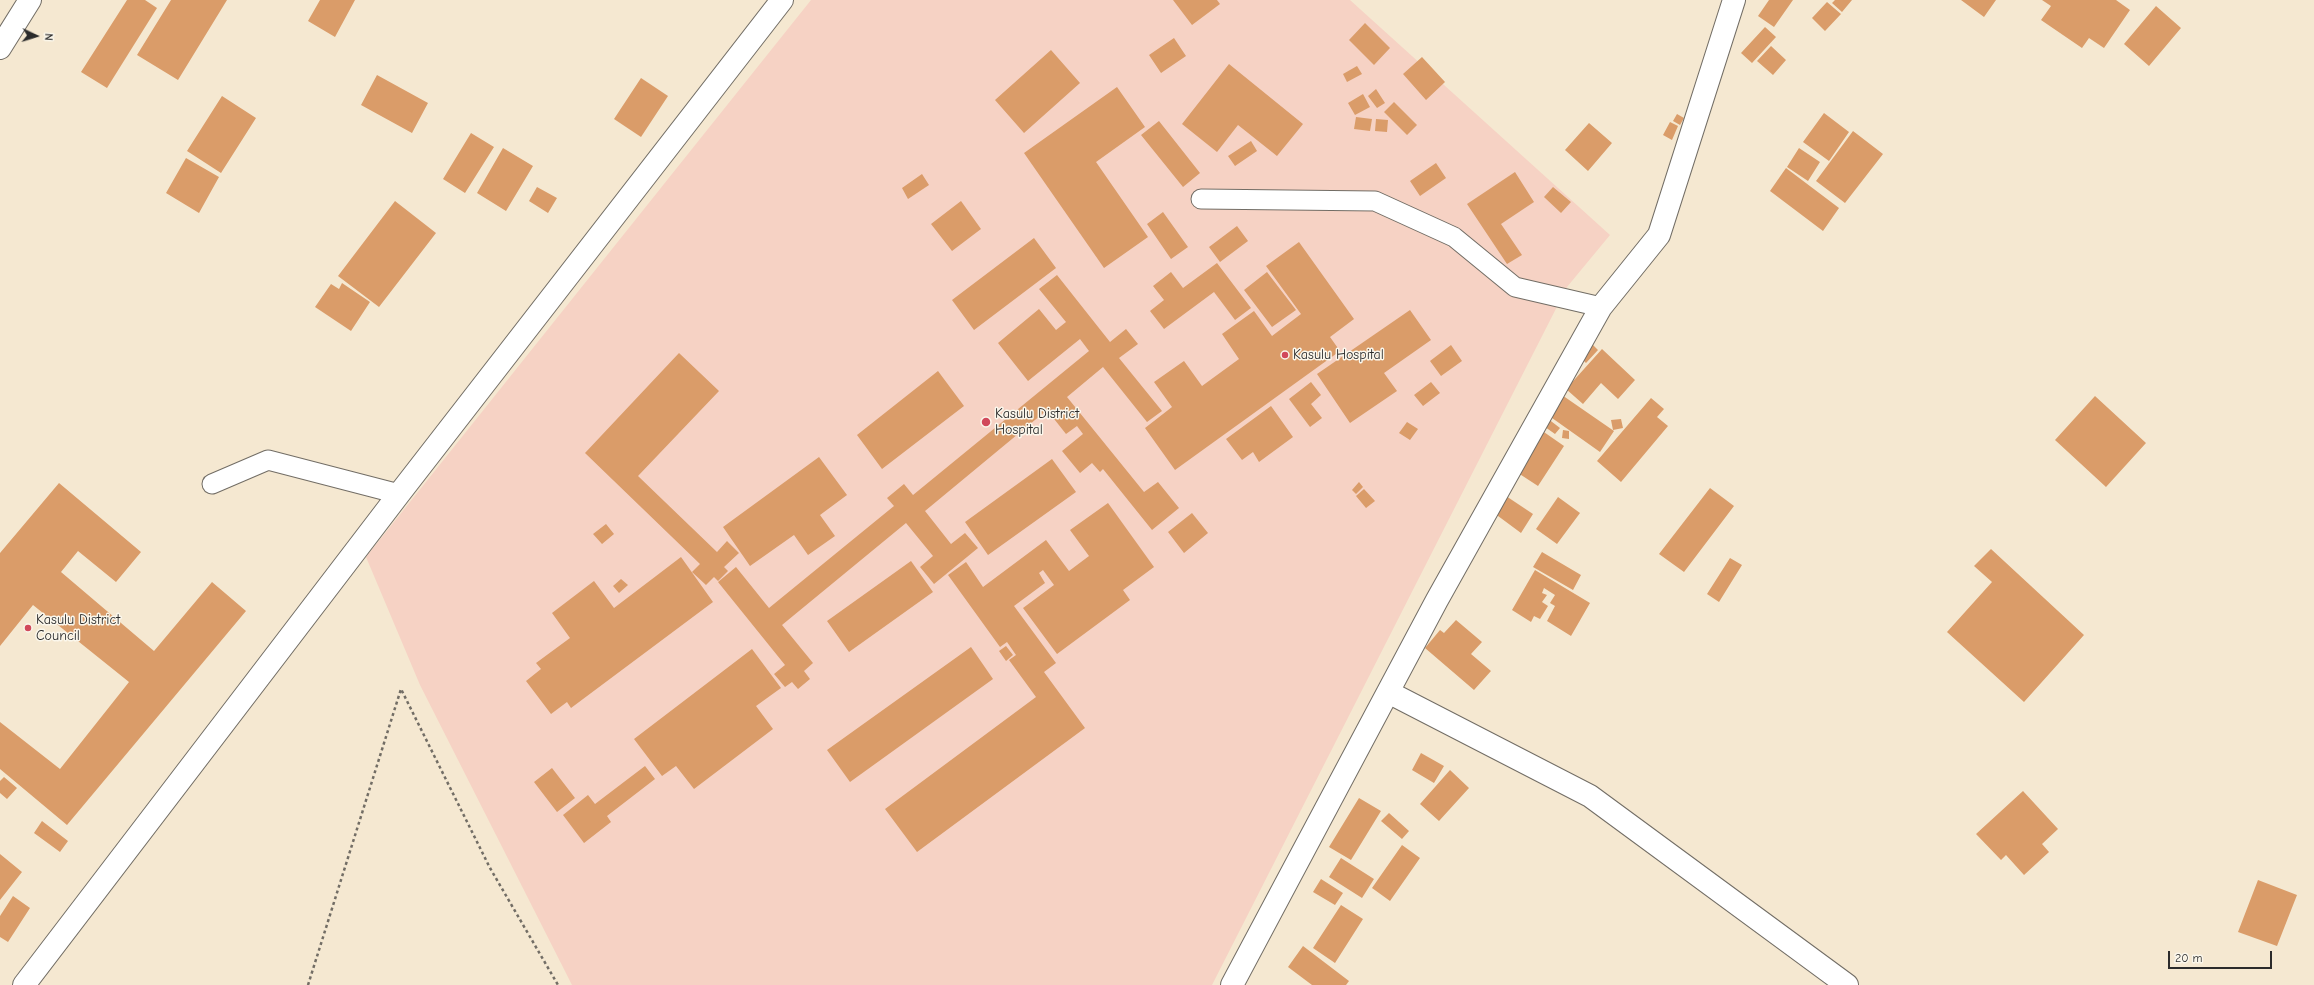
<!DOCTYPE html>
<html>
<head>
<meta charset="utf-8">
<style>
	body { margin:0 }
	#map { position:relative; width:2314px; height:985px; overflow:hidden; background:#f5e8d1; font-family:"Comic Neue",sans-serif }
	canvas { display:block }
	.north { position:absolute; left:16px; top:16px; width:40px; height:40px; -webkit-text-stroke:3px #fbf7ec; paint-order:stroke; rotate:94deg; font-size:11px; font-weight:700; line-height:16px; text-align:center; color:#2b2b2b }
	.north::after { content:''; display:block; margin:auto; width:14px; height:18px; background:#2b2b2b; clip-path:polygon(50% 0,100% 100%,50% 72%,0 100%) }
	.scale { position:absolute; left:2168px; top:951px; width:104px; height:18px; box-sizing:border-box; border:2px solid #2b2b2b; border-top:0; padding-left:5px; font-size:12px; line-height:14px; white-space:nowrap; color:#2b2b2b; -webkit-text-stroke:3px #fbf7ec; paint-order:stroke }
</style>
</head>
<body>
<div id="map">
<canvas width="2314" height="985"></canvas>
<div class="north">N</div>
<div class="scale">20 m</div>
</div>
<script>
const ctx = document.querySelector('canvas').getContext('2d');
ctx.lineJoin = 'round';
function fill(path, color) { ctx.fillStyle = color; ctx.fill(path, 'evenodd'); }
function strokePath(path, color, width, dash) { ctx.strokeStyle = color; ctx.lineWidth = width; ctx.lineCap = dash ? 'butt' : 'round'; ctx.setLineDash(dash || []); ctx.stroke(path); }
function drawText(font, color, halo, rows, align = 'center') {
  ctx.font = font + ' "Comic Neue",sans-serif'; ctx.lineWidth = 3; ctx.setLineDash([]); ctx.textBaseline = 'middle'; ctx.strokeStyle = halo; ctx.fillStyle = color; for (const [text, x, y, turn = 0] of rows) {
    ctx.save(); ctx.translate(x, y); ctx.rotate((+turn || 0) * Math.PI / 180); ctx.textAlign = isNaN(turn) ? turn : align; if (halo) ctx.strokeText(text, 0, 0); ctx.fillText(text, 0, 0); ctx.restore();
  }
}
const built = new Path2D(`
	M811,0H1350L1610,235L1567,287L1212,985H572L420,685L366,557Z`);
const building = new Path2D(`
	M127,0H145L157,8L107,88L81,72Z
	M171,0H227L178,80L137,55Z
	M320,0H355L335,37L308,21Z
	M1173,0H1217L1220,4L1192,25Z
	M1769,0H1793L1774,27L1758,16Z
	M1835,0H1852L1842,12L1832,3Z
	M1961,0H1996L1984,17Z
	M2042,0H2116L2130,10L2104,48L2089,38L2082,48L2041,20L2051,6Z
	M1827,2L1841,14L1825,31L1812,18Z
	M2156,6L2181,28L2149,66L2124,44Z
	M1365,23L1390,48L1374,65L1349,40Z
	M1765,27L1776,37L1752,63L1741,53Z
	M1174,38L1186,56L1161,73L1149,55Z
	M1771,46L1786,60L1773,75L1757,61Z
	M1051,50L1080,83L1024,133L995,100Z
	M1422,57L1445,82L1426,100L1403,74Z
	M1229,64L1303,124L1277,156L1238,125L1217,152L1182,124Z
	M1357,66L1362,74L1347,82L1343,74Z
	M377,75L428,103L412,133L361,105Z
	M641,78L668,96L641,137L614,119Z
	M1117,87L1145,127L1096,162L1148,237L1104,268L1024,153Z
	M1376,89L1385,103L1377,108L1368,96Z
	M1363,94L1370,107L1355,115L1348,103Z
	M222,96L256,118L221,173L187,151Z
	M1394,102L1417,125L1407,135L1384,112Z
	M1824,113L1849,132L1829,161L1803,142Z
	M1677,114L1684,118L1680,125L1673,121Z
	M1356,117L1372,119L1370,131L1354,129Z
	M1376,119L1388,120L1387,132L1375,131Z
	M1159,121L1200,173L1183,187L1141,135Z
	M1670,122L1678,126L1672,140L1663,135Z
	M1589,123L1612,143L1588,171L1565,150Z
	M1853,131L1883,154L1845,203L1816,181Z
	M471,133L494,147L465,193L443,179Z
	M1251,141L1257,151L1235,166L1228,156Z
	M503,148L533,166L506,211L477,193Z
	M1799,148L1820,162L1808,181L1787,167Z
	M186,158L219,177L199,213L166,193Z
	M1436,163L1446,178L1420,196L1410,181Z
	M1786,168L1839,208L1823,231L1770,191Z
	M1515,172L1534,202L1501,224L1522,255L1507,264L1467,204Z
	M922,174L929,185L908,199L902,188Z
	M537,187L557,198L548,213L529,201Z
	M1553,187L1571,202L1561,213L1544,197Z
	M395,201L436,233L379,307L338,276Z
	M961,201L981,229L952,251L931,224Z
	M1163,212L1188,247L1171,259L1147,224Z
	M1237,226L1248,241L1220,262L1209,247Z
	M1034,238L1056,268L974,330L952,300Z
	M1299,242L1354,319L1330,337L1340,351L1175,470L1145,428L1172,407L1154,382L1184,361L1202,386L1239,359L1222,334L1254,311L1272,336L1301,314L1266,266Z
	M1217,263L1251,308L1235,320L1214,292L1164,329L1150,311L1164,300L1153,286L1171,272L1183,288Z
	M1267,272L1296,310L1272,327L1244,290Z
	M1057,275L1110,342L1126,329L1138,344L1119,358L1162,411L1147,422L1103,367L1067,397L1144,492L1158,482L1179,508L1152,530L1103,469L1100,472L1092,463L1080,473L1062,451L1083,434L1077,426L1066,434L1047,410L925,511L951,544L965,533L978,548L934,584L920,567L933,556L906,523L782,625L813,663L804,671L810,679L798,689L792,682L785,687L774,674L785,665L718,582L736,567L769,608L894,506L887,498L904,484L913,495L1089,351L1080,339L1028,381L998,343L1039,309L1056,330L1066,322L1039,289Z
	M342,283L370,302L351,331L315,307L331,284L339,289Z
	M1410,310L1431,340L1384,373L1397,391L1350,423L1317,374Z
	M1451,345L1462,361L1441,376L1430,361Z
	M1593,345L1598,350L1586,363L1580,357Z
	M1602,349L1635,380L1618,399L1601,383L1583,404L1566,389Z
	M679,353L719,391L638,476L717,552L727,541L739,553L724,567L728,571L718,581L714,577L706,585L692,572L700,564L585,453Z
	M938,371L964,406L882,469L857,435Z
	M1311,382L1321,395L1311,404L1322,418L1310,427L1289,399Z
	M1431,382L1440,393L1423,406L1414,395Z
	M1559,393L1614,431L1600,452L1545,413Z
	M2095,396L2146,443L2106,487L2055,440Z
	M1651,398L1664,409L1657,417L1668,426L1621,482L1597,461Z
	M1271,406L1293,437L1259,462L1253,452L1242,460L1226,439Z
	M1543,415L1560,428L1555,434L1538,422Z
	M1621,419L1623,428L1613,430L1611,420Z
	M1407,422L1418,429L1410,440L1399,433Z
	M1541,430L1564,446L1538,486L1515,471Z
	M1563,430L1569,431V439L1562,438Z
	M819,457L847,495L820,515L835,536L808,555L794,535L750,566L723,527Z
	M1052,459L1076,492L988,555L965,522Z
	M1359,482L1363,487L1356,494L1352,490Z
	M59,483L141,552L116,582L78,551L61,572L154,651L212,582L246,611L67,825L0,769V722L60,769L129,682L33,605L0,646V553Z
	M1710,488L1734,506L1684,572L1659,554Z
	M1364,489L1375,501L1366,508L1356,496Z
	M1506,496L1533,514L1521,533L1494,513Z
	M1558,497L1580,513L1557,544L1536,529Z
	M1108,503L1154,567L1123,590L1130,600L1057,654L1023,608L1054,585L1043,570L1039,573L1045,583L1014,606L1056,663L1044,672L1085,728L917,852L885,809L1036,697L1009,660L1016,655L1007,642L1000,647L948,575L966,562L983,587L1046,540L1069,571L1089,556L1070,530Z
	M1192,513L1208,533L1184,553L1168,532Z
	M606,524L614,534L602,544L593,534Z
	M1991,549L2084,635L2024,702L1947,632L1992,582L1974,566Z
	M1542,552L1581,575L1573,590L1533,567Z
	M681,557L713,602L571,708L567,702L551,714L526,681L541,669L536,663L570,638L552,613L594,581L614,608Z
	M1730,558L1742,565L1719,602L1707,594Z
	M911,561L933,592L849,652L827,621Z
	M1535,570L1590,603L1571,636L1547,621L1555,606L1550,603L1555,595L1544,588L1542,593L1547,595L1542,602L1548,606L1540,619L1534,616L1531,622L1512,610Z
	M621,579L628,585L619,593L613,586Z
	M1456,620L1482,642L1471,654L1491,671L1474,690L1425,648L1440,630L1444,633Z
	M1006,646L1013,655L1006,661L999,651Z
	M971,647L993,679L850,782L827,750Z
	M752,649L781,688L756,706L773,729L694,789L676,766L662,776L634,739Z
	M1421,753L1444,766L1434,783L1412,770Z
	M645,766L655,779L607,816L611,822L584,843L563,815L588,795L595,804Z
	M552,768L575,798L557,812L534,782Z
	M1450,770L1469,788L1439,821L1420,804Z
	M4,777L17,788L7,799L0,793V781Z
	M2023,791L2058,829L2042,844L2049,852L2024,875L2006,855L2001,860L1976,834Z
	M1359,798L1381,811L1351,860L1329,847Z
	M1389,813L1409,831L1402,839L1381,821Z
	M42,821L68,841L60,852L34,833Z
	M1402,845L1420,858L1390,901L1372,888Z
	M0,854L22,872L0,900Z
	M1341,858L1374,879L1362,898L1329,877Z
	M1321,879L1343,893L1335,905L1313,892Z
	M2258,880L2297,895L2277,946L2238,932Z
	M13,896L30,908L8,942L0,937V916Z
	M1341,905L1363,919L1335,963L1313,948Z
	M1303,946L1349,981L1346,985H1312L1288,967Z`);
const path = new Path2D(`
	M308,985L401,689L490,868L558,985`);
const service = new Path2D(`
	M1201,199L1375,201L1454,237L1515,287L1601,307
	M212,484L268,460L399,494`);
const minor = new Path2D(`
	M0,48L30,0
	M1388,692L1590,796L1847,985
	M24,985L399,494L782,0
	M1232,985L1437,600L1601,307L1659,235L1734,0`);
const markers = [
	[1285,355,4,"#d1495b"],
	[986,422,5,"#d1495b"],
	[28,628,4,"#d1495b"]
];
const poiNames = [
	["Kasulu Hospital",1293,355],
	["Kasulu District",995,414],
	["Hospital",995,430],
	["Kasulu District",36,620],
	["Council",36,636]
];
fill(built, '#f6d2c4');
fill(building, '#da9c69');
strokePath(service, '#726d65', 21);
strokePath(minor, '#726d65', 24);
strokePath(path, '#726d65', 2.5, [3, 3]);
strokePath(service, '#fff', 19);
strokePath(minor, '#fff', 22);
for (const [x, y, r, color] of markers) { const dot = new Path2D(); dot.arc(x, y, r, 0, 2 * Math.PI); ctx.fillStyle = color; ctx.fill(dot); strokePath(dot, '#fbf7ec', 1.5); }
drawText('14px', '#2b2b2b', '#fbf7ec', poiNames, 'left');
</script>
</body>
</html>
